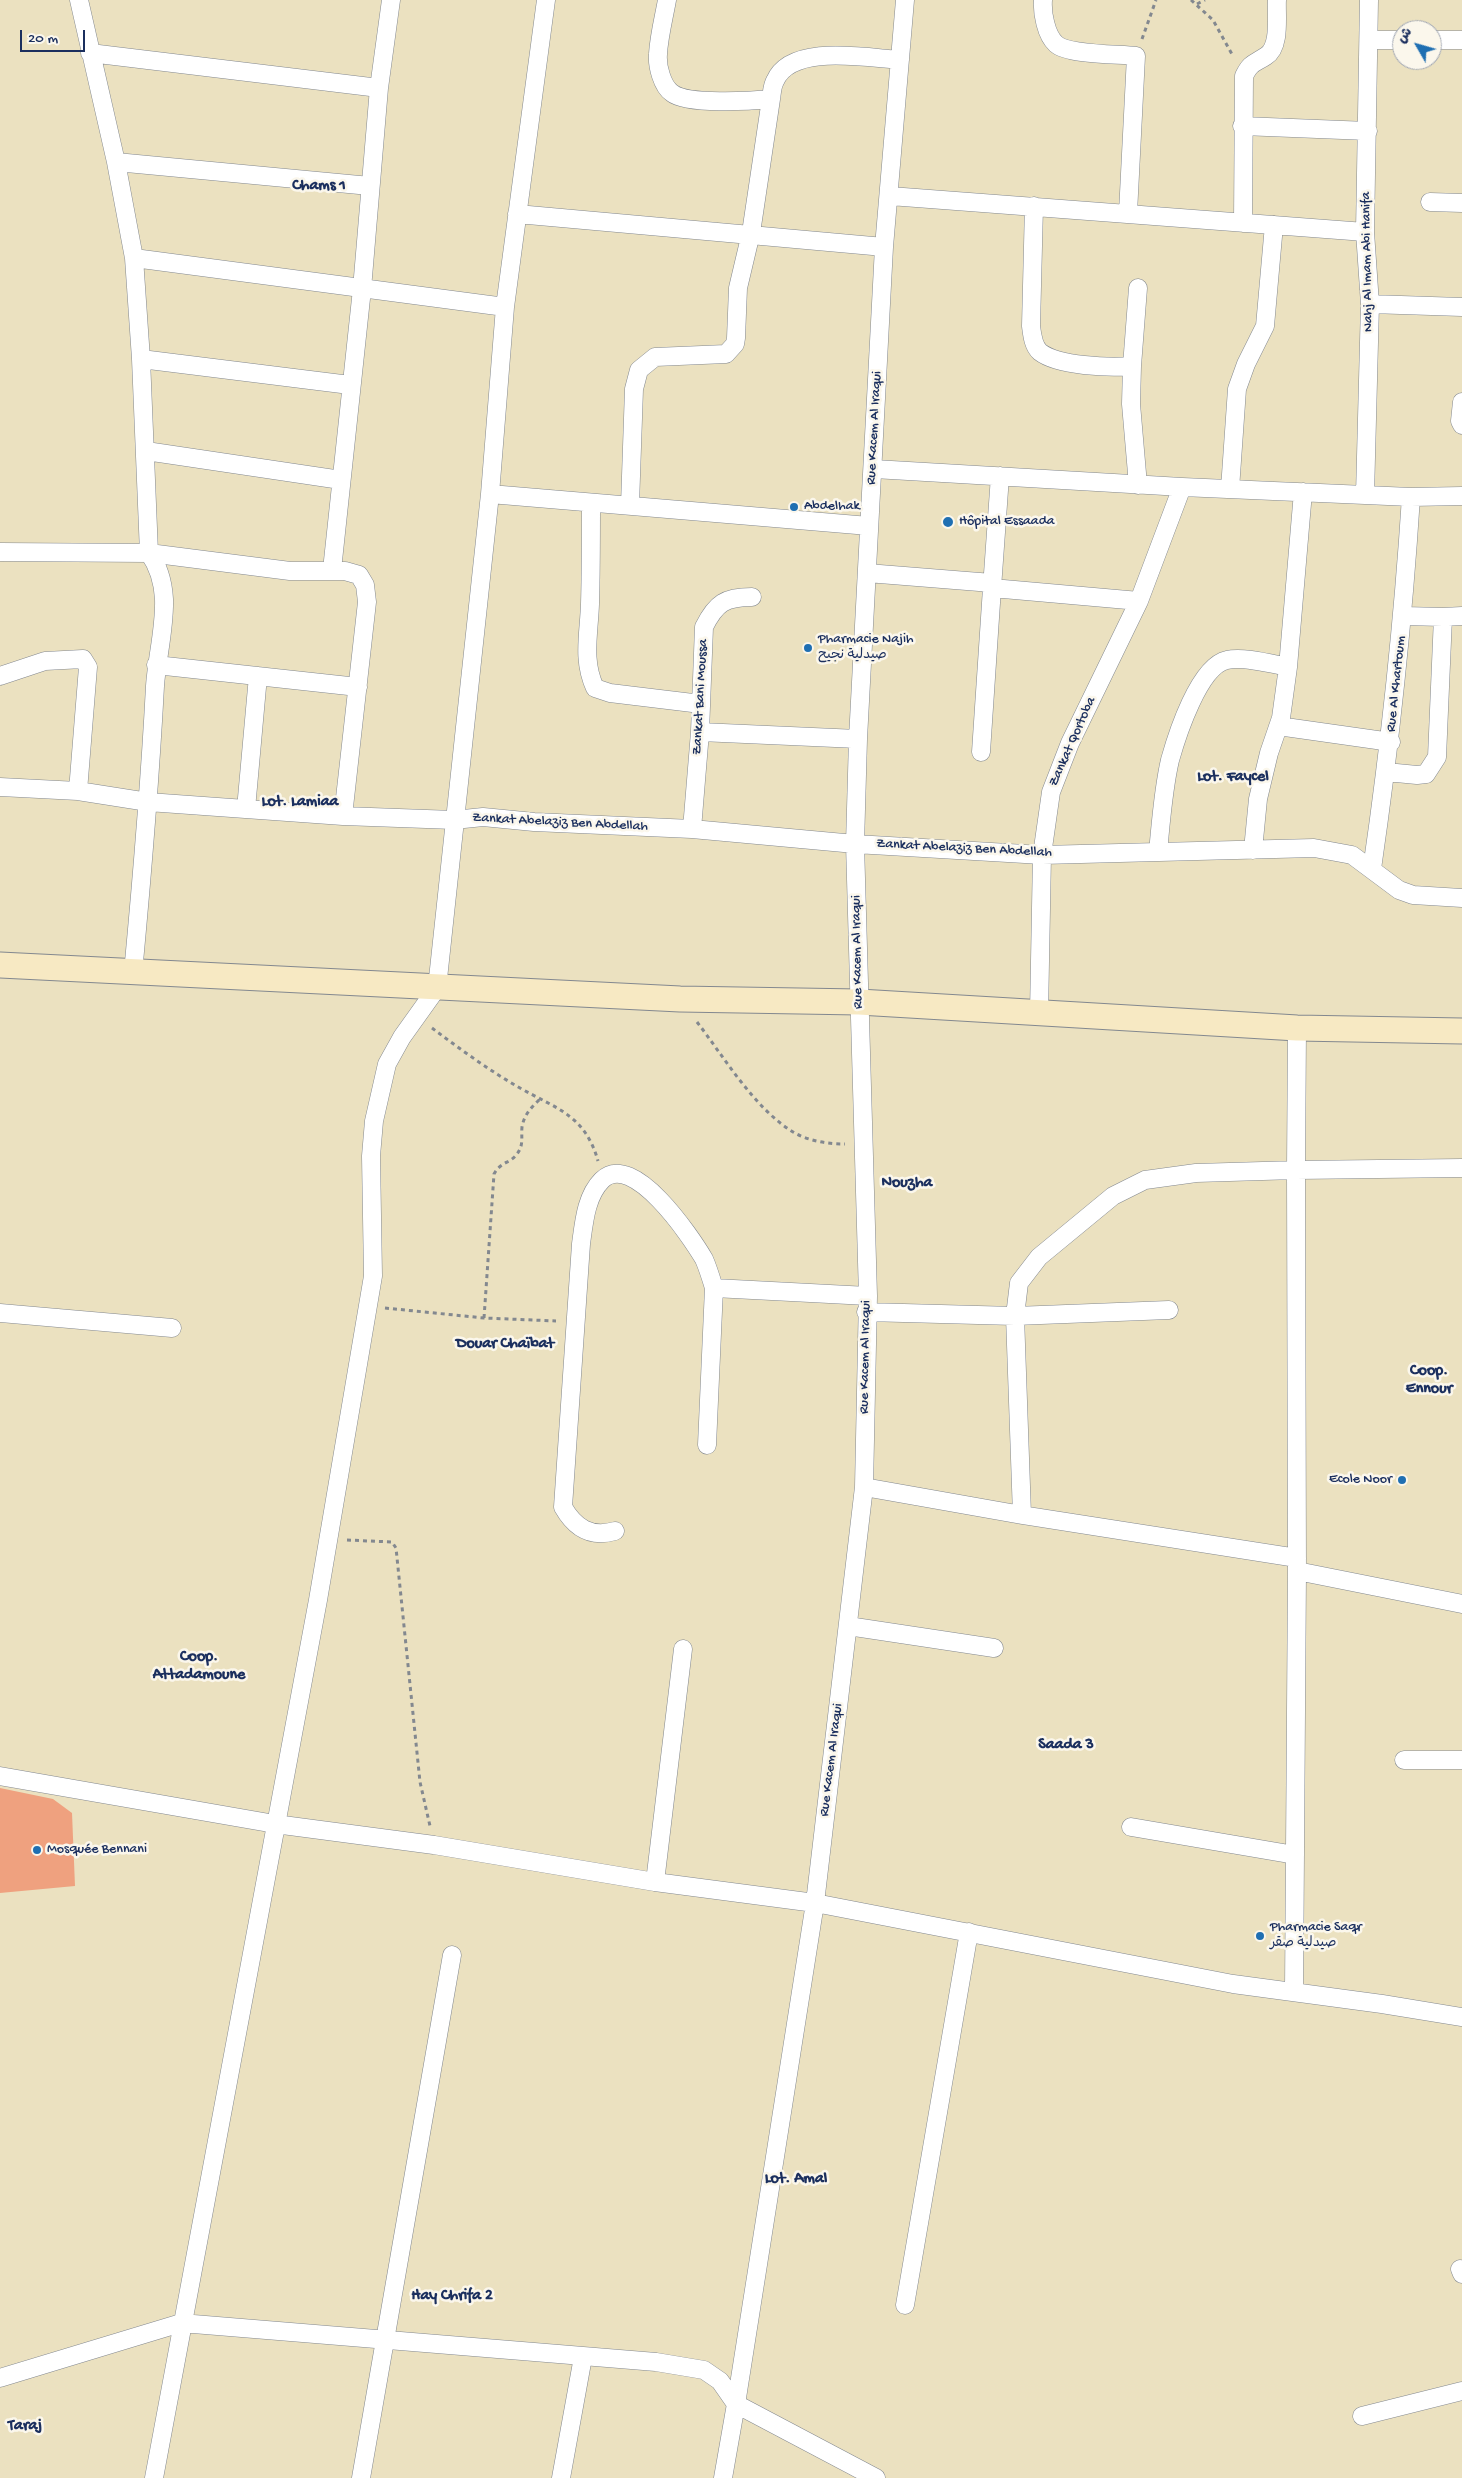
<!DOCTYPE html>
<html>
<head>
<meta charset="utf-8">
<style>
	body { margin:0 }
	#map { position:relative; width:1462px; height:2478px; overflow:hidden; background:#ebe1c0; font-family:"Gochi Hand","Playpen Sans Arabic",sans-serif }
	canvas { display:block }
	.north { position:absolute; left:1392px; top:20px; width:50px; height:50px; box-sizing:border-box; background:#fbf7ec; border:1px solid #a1a7b3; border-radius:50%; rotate:308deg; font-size:14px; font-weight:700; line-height:20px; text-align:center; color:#1b2f5e }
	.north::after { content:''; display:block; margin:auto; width:18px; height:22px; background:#1f6fb2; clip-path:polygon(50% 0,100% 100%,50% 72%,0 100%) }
	.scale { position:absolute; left:20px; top:30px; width:65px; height:22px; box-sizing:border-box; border:2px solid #1b2f5e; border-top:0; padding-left:6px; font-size:15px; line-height:18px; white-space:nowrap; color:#1b2f5e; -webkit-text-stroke:4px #fbf7ec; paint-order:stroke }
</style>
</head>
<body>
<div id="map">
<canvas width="1462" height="2478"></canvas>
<div class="north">ش</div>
<div class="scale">20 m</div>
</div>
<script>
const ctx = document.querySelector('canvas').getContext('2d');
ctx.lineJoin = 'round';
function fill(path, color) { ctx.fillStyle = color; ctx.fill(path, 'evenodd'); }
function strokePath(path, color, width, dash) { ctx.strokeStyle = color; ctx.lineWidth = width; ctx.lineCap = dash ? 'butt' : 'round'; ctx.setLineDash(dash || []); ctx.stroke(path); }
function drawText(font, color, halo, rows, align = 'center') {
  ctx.font = font + ' "Gochi Hand","Playpen Sans Arabic",sans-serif'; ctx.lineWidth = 5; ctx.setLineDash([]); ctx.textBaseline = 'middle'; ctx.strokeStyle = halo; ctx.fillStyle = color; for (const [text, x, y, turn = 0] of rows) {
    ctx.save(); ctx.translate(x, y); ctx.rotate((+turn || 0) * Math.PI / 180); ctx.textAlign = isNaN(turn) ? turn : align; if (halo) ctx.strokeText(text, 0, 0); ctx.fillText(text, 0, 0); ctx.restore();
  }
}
const building = new Path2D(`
	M0,1788L53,1799L72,1813L75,1886L0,1893Z`);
const path = new Path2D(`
	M1191,0L1213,20L1233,56
	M1197,4L1205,0
	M1142,39L1156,0
	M697,1022C724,1057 754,1108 793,1132C808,1141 828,1144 845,1144
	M432,1028C460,1049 490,1071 520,1088C557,1109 585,1115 598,1161
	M385,1308L484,1318L556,1321
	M484,1318L494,1174C500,1162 511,1163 517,1154C524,1145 521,1137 522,1127C524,1114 533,1106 541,1098
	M347,1540L392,1542L396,1548L420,1782L430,1826`);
const street = new Path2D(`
	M79,0L116,162L134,258L141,359L149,553C159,567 163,581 164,599C165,628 157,657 155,686C150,781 142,877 133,973
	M1043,0C1042,13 1046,35 1056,44C1068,55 1118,54 1136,56L1128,213
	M1370,40H1402
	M1432,40H1462
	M90,53L379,88
	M771,99C772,93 772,86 775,81C791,43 867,58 900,60
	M1242,126L1368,131
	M116,162L370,186
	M890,196L1365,232
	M1430,202L1462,203
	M1034,206L1031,326C1032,334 1033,346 1040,352C1058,366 1109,368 1132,366L1131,404L1138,485
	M517,214L884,247
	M1243,223L1244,76C1251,62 1254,64 1266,56C1281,47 1276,15 1277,0
	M134,258L505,307
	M1370,304L1462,307
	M141,359L350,385
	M1132,366L1138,288
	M1462,402L1460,421L1462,425
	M146,451L341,480
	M874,469L1182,487L1411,497L1462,496
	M1230,489L1237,389L1246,364L1265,326L1274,225
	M490,494L869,526
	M1365,495L1370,304L1365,232L1369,0
	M591,504C591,537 591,571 590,604C589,634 582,660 595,688L610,693L701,704
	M630,505L634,389L639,370L655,357L726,354L735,344L736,338L738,288L751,233L771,99C751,101 687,105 672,93C662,86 657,66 658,54C659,36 664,17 667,0
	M0,552L149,553L290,571H345L359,575L365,585L367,602L343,816
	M332,570L362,289L379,88L391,0
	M867,573L992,583
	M992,588L1000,476
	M1443,617L1462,616
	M156,665L358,687
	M0,676L45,661L83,659L88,667L78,791
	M1278,726L1391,742
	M700,732L858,739
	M981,752L992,588L1139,601
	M1386,772L1417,775L1426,774L1437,757L1443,617L1404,616
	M0,787L78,791L148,802L343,816L454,820L483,817L534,822L692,829L855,844L1042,855L1314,848L1352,855L1399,890L1413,895L1462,898
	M246,809L258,676
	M692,829L700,732L704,627C716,603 725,597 752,597
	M1253,850L1258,799L1269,753L1281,718L1288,667L1303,492
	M1158,852C1161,822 1163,790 1170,760C1177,735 1199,666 1227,660C1243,656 1272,664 1288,667
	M1372,869C1390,745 1403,622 1411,497
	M1039,1014L1042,855L1051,792L1070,743L1139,601L1182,487
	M866,1312L1015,1316L1169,1310
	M0,1313L172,1328
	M707,1445L714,1288
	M864,1487L1022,1515L1297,1558
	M1022,1515L1015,1316L1019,1283L1039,1257L1113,1196L1145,1180L1196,1173L1296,1170L1297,1028
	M615,1531C591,1538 575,1528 563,1507L581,1244C584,1222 586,1196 602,1180C633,1150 691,1237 704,1259C708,1268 711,1278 714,1288L868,1296
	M1297,1571L1462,1604
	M848,1626L994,1648
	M1404,1760H1462
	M0,1776L275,1824L434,1845L655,1882L815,1903L1233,1984L1382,2004L1462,2017
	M1131,1827L1295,1855
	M655,1882L683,1649
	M1294,1991L1297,1571L1296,1170L1462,1168
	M1460,2269L1462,2274
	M905,2305L969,1932
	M0,2378L181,2323L656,2362L704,2370L720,2381L736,2404L723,2478
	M1362,2416L1462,2391
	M154,2478L318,1600L373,1276L371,1156L374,1121L387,1064L402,1037L437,988L490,494L505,307L546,0
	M361,2478L452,1955
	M561,2478L583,2357
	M876,2478L736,2404L815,1903L864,1487L868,1296L855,844L858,739L884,247L905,0`);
const secondary = new Path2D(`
	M0,965L680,999L859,1002L1297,1028L1462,1031`);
const markers = [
	[794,507,5,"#1f6fb2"],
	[948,522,6,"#1f6fb2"],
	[808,648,5,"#1f6fb2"],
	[1402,1480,5,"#1f6fb2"],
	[37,1850,5,"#1f6fb2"],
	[1260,1936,5,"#1f6fb2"]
];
const streetNames = [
	["Nahj Al Imam Abi Hanifa",1368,262,-91],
	["Rue Kacem Al Iraqui",875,428,-87],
	["Rue Al Khartoum",1397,684,-84],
	["Zankat Bani Moussa",701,697,-87],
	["Zankat Qortoba",1073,742,-66],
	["Zankat Abelaziz Ben Abdellah",560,823,3],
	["Zankat Abelaziz Ben Abdellah",964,849,3],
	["Rue Kacem Al Iraqui",858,952,-91],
	["Rue Kacem Al Iraqui",866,1357,-89],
	["Rue Kacem Al Iraqui",832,1760,-83]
];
const poiNames = [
	["Abdelhak",804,507],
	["Hôpital Essaada",959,522],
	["Pharmacie Najih",818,640],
	["صيدلية نجيح",818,656],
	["Ecole Noor",1392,1480,"right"],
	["Mosquée Bennani",47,1850],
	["Pharmacie Saqr",1270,1928],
	["صيدلية صقر",1270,1944]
];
const quarterNames = [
	["Chams 1",319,187],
	["Lot. Faycel",1233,778],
	["Lot. Lamiaa",300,803],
	["Nouzha",907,1184],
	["Douar Chaïbat",505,1345],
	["Coop.",1429,1372],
	["Ennour",1429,1390],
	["Coop.",199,1658],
	["Attadamoune",199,1676],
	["Saada 3",1066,1746],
	["Lot. Amal",796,2180],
	["Hay Chrifa 2",452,2297],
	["Taraj",25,2427]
];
fill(building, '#efa17f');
strokePath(street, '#83888f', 19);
strokePath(secondary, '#83888f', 27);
strokePath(path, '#83888f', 3, [4, 4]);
strokePath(street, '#fff', 18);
strokePath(secondary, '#f7e9c3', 25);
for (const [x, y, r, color] of markers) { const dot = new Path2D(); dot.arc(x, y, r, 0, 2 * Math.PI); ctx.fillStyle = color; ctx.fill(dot); strokePath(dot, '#fbf7ec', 2); }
drawText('14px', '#1b2f5e', '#fbf7ec', streetNames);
drawText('14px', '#1b2f5e', '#fbf7ec', poiNames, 'left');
drawText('bold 16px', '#1b2f5e', '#fbf7ec', quarterNames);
</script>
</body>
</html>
